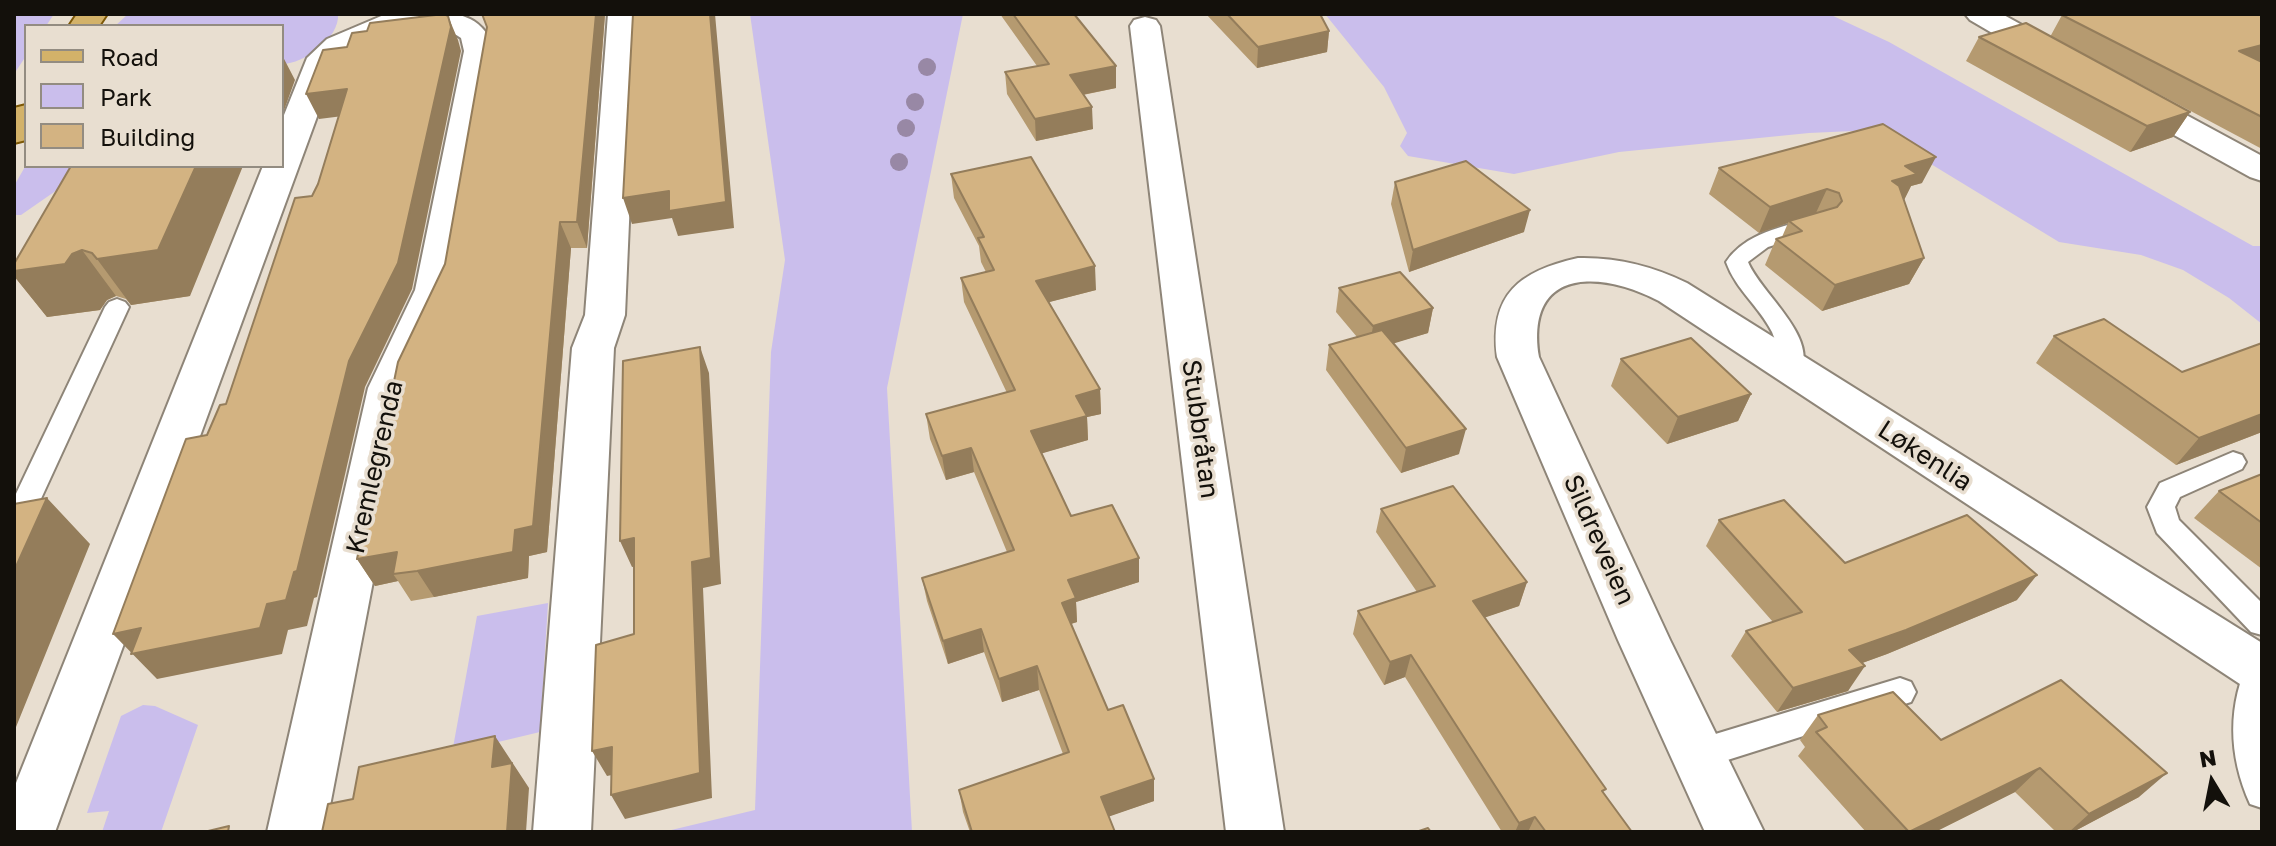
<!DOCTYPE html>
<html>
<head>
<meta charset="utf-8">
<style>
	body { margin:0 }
	#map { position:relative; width:2276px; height:846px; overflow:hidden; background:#e8ded0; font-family:"Golos Text",sans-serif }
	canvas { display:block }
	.frame { position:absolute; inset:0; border:16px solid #13100b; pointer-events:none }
	.legend { position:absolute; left:24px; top:24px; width:260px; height:144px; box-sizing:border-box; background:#e8ded0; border:2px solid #938c81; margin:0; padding:10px 14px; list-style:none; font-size:24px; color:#13100b }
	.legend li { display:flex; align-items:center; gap:16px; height:40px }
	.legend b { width:40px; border:2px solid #938c81 }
	.north { position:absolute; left:2172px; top:742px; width:80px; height:80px; -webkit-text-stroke:6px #e8ded0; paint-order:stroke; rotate:350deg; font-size:22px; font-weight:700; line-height:32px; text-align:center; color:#13100b }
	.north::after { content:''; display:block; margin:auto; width:28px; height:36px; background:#13100b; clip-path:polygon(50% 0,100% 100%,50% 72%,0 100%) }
</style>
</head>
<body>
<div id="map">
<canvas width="2276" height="846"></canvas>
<div class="frame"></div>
<ul class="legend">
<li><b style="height:10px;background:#d3b269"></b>Road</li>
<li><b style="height:22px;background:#cabeec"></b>Park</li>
<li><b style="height:22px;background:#d3b382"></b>Building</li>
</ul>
<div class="north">N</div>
</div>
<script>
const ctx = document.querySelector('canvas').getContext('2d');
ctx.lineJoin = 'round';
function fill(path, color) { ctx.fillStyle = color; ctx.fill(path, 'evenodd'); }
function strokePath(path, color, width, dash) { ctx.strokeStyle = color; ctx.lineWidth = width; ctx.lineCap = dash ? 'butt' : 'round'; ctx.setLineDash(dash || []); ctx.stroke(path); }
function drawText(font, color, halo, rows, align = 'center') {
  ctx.font = font + ' "Golos Text",sans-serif'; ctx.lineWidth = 7; ctx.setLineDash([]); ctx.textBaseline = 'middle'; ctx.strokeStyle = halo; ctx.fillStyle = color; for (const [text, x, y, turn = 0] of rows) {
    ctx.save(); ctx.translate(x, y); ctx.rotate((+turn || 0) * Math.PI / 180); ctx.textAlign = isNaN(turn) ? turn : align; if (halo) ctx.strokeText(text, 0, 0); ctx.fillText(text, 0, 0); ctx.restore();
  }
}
const green = new Path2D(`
	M14,14H54L46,26H26V56L14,74Z
	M128,14H338C340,38 304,64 282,64V26H115Z
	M750,14H963L887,388L912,832H663L755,810L771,352L785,260Z
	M1325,14H1829L1889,42L2253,246H2262V324L2229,298L2183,270L2141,255L2059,242L1875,130L1809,133L1619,152L1514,174L1408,156L1400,146L1407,133L1384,87Z
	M26,165V166H82L70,181L21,215H14V186Z
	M548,603L540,732L452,753L477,616Z
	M143,705L155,706L198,725L161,832H102L109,811L87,813L121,716Z`);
const service = new Path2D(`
	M1814,218L1822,220L1825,225L1822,230L1768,247L1748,262C1761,294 1821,338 1799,375L1790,377L1781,375C1774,363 1779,346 1772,332C1759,306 1736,290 1726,262C1745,233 1782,227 1814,218Z
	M117,299L125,302L129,307L28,527L24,535L14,538V498L105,307L109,302Z
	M2233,452L2242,455L2246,462L2242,469L2180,497L2175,507L2179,520L2262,603V635L2251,632L2157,533L2147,507L2160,483Z
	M2262,652V808L2250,804C2228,755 2227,704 2251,656Z
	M1900,678L1911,682L1916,692L1911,702L1699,769L1687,764L1683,754L1687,744L1699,739Z`);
const minor = new Path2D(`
	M386,14C428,14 481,0 494,51L455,290L410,388L325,832H267L368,388L415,290L464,51L461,38C449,30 427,22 412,25C395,27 350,51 337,62L55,832H14V788L263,166H282V120L307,58L327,39Z
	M608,14H638L625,315L614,348L591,832H533L572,348L585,315Z
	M1965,14H2002L2069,51L2074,58L2069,65L2058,67L2047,65L1970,20Z
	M1145,17L1156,20L1160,26L1284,832H1226L1130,26L1134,20Z
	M2129,87L2140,90L2262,156V181L2250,177L2118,104L2113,97L2118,90Z
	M1578,258C1618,257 1652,266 1687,283L2262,643V692L2243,686L1659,301C1599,270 1525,268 1539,357L1670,640L1764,832H1705L1618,640L1497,357C1489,294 1520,271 1578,258Z`);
const primary = new Path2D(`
	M77,14H107L99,26H69Z
	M26,105V140L14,143V108Z`);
const trees = [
	[927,67],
	[915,102],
	[906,128],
	[899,162]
];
const wall = new Path2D(`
	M605,14L587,248H571L547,552L529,556L528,578L434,597L411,601L398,581L375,586L357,559Z
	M1000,14H1074L1116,88L1083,95L1093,129L1036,141L1007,94L1005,72L1037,66Z
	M1206,14H1320L1329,31L1327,52L1257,68Z
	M2262,14V149L2078,51L2190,112L2173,137L2130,152L1966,61L1979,37H2050L2062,15Z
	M71,166L190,296L131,305L126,299L116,296L107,300L100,310L47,317L14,276V264Z
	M1719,168L1922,183L1911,186L1904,200L1924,258L1909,284L1822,311L1765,265L1776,239L1782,237L1788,223L1759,233L1709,194Z
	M951,174L1096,290L1049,302L1100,389L1101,414L1087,417L1088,440L1042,453L1071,516L1139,582L1076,602L1077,622L1071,624L1108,710L1154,801L1109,816L1115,832H970L963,812L959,790L1063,754L1039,690L1002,702L984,652L948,664L927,601L922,578L1007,552L974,472L946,480L930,439L926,414L1007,393L964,302L961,278L986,272L981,262L979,246L954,198Z
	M1395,182L1524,232L1409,272L1391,204Z
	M1339,288L1433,308L1428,333L1393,343L1459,454L1401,473L1326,370L1329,345L1357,337L1336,312Z
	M2054,336L2262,432L2176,465L2036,363Z
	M1621,359L1751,394L1738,421L1667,444L1611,386Z
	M2262,474V569L2194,518L2219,491Z
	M1381,509L1527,582L1519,606L1485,617L1604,793L1632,832H1502L1405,677L1384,685L1353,634L1358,611L1417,592L1376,532Z
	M1719,520L1845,563L2017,600L1887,654L1862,663L1848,691L1777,712L1731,656L1746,631L1773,622L1706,546Z
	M2061,680L2139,797L2073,832H2056L2015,792L1935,832H1866L1798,756L1805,747L1800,740L1818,715L1941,740Z`);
const shadedWall = new Path2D(`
	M596,14H605L587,248L577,222Z
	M710,14H715L734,228L678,236L672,218L632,224L623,198Z
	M448,16L458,40L461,51L412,289L365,387L317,597L314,598L307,626L288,630L282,654L157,679L113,634L267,604Z
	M1329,31L1327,52L1257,68L1258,47Z
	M2262,45V63L2239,51Z
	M282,55L295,80L282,116Z
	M1116,66V88L1071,97L1070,75Z
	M347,89L359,114L319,119L306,94Z
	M1092,107L1093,129L1036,141L1035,119Z
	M2190,112L2173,137L2130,152L2147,126Z
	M1936,157L1922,183L1911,186L1904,200L1892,181L1905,166Z
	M196,166H243L190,296L131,305L97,259Z
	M1827,189L1815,215L1789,221L1788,223L1759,233L1770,207Z
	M1530,210L1524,232L1409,272L1413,250Z
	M560,222L571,248L547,552L529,556L528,578L434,597L417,571L515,530Z
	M82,250L116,296L107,300L100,310L47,317L14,276V271Z
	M1924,258L1909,284L1822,311L1835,285Z
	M1095,266L1096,290L1038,305L1036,281Z
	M1433,308L1428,333L1369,351L1373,326Z
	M700,347L709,373L721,584L703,588L712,798L625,819L611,795L692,562Z
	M1100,389L1101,414L1087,417L1088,440L1033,456L1031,431L1076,396Z
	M1751,394L1738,421L1667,444L1678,417Z
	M2262,414V432L2176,465L2199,438Z
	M1466,429L1459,454L1401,473L1406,448Z
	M971,448L974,472L946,480L942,456Z
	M47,498L90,544L14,732V571Z
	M634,538L646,565L632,567L620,541Z
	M397,552L393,574L398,581L375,586L357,559Z
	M1139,558V582L1076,602L1077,622L1064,626L1062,603L1068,580Z
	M2037,575L2017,600L1887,654L1832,674L1849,650Z
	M1527,582L1519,606L1466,624L1473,601Z
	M981,629L984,652L948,664L943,641Z
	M1411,655L1405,677L1384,685L1390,662Z
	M1037,666L1039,690L1002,702L999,679Z
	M1865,666L1848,691L1777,712L1793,688Z
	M495,736L529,788L526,832H507L492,767Z
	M612,747L626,772L607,776L592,751Z
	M2040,768L2015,792L1935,832H1909Z
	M2167,773L2139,797L2073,832H2069L2089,814Z
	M1154,779V801L1102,819L1101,797Z
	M1535,817L1528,832H1515L1519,823Z`);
const building = new Path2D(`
	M444,14L448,16L451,27L398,263L349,361L297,571L294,572L286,600L267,604L260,628L131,654L141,628L113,634L186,439L207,435L220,405L226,404L295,198L312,196L318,184L347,89L306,94L323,50L347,47L352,33L367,31L370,23Z
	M482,14H596L577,222H560L533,526L515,530L513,552L417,571L393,574L397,552L357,559L398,362L445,264L487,27Z
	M633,14H710L726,202L669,211V191L623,198Z
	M1013,14H1074L1116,66L1070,75L1092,107L1035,119L1005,72L1049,64Z
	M1227,14H1320L1329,31L1258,47Z
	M2066,14H2262V45L2239,51L2262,62V117L2062,15Z
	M2026,23L2190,112L2147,126L1979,37Z
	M1883,124L1936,157L1905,166L1917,174L1892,181L1899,186L1924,258L1835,285L1776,239L1802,231L1789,221L1837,207L1842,201L1839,193L1827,189L1770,207L1719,168Z
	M1031,157L1095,266L1036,281L1100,389L1076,396L1087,416L1031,431L1071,516L1112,505L1139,558L1068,580L1076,598L1062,603L1108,710L1123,705L1154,779L1101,797L1115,832H972L959,790L1069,752L1037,666L999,679L981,629L943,641L922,578L1014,550L971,448L942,456L926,414L1015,390L961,278L994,270L978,238L984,237L951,174Z
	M1466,161L1530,210L1413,250L1395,182Z
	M71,166H196L158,250L97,259L92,253L82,250L72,254L65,264L14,271V264Z
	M1400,272L1433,308L1373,326L1339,288Z
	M2104,319L2182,372L2262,343V414L2199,438L2054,336Z
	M1382,330L1466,429L1406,448L1329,345Z
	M1691,338L1751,394L1678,417L1621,359Z
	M700,347L711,558L692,562L700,773L611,795L612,747L592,751L596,645L634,634V538L620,541L623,361Z
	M2262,474V523L2219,491Z
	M1453,486L1527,582L1473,601L1606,789L1602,791L1632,832H1546L1535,817L1519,823L1411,655L1390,662L1358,611L1435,586L1381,509Z
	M47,498L14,571V504Z
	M1784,500L1845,563L1967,515L2037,575L1906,630L1849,650L1865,666L1793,688L1746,631L1802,612L1719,520Z
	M2061,680L2167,773L2089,814L2040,768L1909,832L1816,732L1827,727L1818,715L1893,692L1941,740Z
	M495,736L492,767L512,763L507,832H322L328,804L353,799L359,767Z
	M229,826L228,832H204Z
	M1428,828L1431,832H1416Z`);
const streetNames = [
	["Stubbråtan",1200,429,82],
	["Løkenlia",1925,456,33],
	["Kremlegrenda",375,467,-77],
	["Sildreveien",1599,540,66]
];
fill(green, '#cabeec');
strokePath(service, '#8e8578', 4);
strokePath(minor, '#8e8578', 4);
strokePath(primary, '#7d5807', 4);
fill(service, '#fff');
fill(minor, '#fff');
fill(primary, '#d3b269');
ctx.fillStyle = '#9888a5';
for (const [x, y] of trees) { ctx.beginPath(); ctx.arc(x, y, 9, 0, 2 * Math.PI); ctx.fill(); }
fill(wall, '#b59a70');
fill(shadedWall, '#947d5b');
fill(building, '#d3b382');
strokePath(building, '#947d5b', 2);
drawText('26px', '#13100b', '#e8ded0', streetNames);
</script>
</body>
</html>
